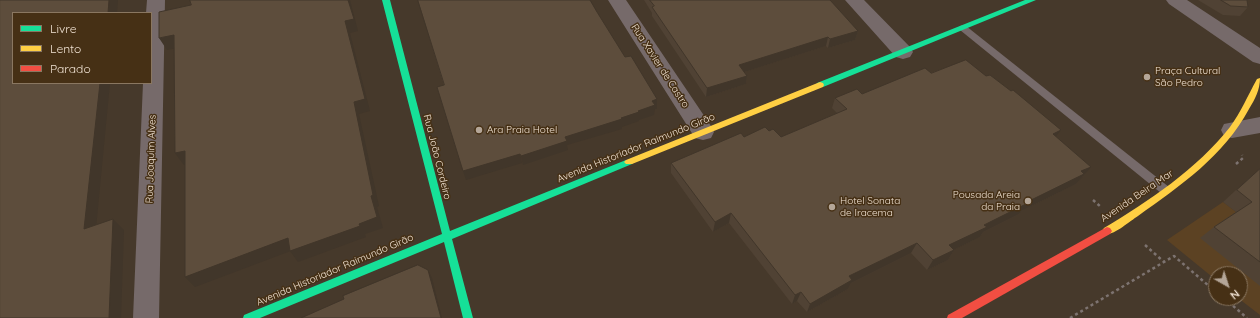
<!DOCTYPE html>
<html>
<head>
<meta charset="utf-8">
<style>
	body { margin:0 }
	#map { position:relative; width:1260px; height:318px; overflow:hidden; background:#46392b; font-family:Quicksand,sans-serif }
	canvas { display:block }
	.legend { position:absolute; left:12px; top:12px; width:140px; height:72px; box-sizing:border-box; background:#463015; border:1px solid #8a7761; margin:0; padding:5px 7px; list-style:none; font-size:12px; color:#efe1d2 }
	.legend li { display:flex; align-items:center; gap:8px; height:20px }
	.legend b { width:20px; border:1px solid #8a7761 }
	.north { position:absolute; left:1208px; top:266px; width:40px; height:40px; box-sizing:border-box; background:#463015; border:1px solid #8a7761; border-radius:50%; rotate:141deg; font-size:11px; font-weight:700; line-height:16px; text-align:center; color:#efe1d2 }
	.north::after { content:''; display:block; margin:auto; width:14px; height:18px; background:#b4a698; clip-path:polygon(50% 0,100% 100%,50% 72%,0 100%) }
</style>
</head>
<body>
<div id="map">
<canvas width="1260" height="318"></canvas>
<ul class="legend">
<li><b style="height:5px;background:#16e098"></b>Livre</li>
<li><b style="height:5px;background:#ffcf43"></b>Lento</li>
<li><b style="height:5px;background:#f24e42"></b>Parado</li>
</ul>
<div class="north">N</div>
</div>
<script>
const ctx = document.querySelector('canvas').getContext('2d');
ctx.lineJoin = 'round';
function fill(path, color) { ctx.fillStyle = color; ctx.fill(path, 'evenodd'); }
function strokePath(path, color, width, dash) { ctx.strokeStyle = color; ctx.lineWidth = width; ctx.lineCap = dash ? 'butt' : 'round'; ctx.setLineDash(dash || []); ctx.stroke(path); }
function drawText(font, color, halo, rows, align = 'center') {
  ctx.font = font + ' Quicksand,sans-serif'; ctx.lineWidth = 3; ctx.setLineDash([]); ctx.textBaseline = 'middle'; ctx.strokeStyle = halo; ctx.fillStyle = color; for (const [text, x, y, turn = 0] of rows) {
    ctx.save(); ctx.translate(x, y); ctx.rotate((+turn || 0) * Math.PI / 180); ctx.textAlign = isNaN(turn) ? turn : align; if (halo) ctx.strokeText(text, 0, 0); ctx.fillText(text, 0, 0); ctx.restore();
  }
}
const built = new Path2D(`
	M1223,202L1260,230V315L1238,298H1240V274H1216V280L1167,240Z`);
const path = new Path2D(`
	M1236,164L1243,158L1242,155
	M1093,200L1101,207
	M1145,245L1164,262
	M1224,298L1247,318
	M1070,318L1174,256L1216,292`);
const lane = new Path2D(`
	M963,25L966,26L1169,187L1171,190L1169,193L1165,195L1161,193L960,30L958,28L960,26Z`);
const street = new Path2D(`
	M147,0H165L159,318H133L143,83H151V13H146Z
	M608,0H626L711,126L714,132L711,138L703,140L695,138Z
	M845,0H864L910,47L913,52L910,57L903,59L896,57Z
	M1166,0H1187L1260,48V64L1253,62L1169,4Z
	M1260,117V133L1232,138L1224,136L1221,130L1224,124Z`);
const fast = new Path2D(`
	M382,0H390L450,231L626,160H632L634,162L632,164L452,239L473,318H463L444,242L260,318H243L244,315L442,234Z
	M1025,0H1036L823,87H817L816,85L817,83Z`);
const slow = new Path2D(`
	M1260,78C1260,90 1255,99 1249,109C1224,156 1180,186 1138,216C1130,221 1112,237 1104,234L1102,231L1104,228C1149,201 1197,169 1230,127C1241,112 1248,95 1257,79Z
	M820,82L823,83L824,85L823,87L632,164H626L624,162L626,160Z`);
const jam = new Path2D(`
	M1107,227L1110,228L1112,231L1110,234L962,318H947L948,315Z`);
const wall = new Path2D(`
	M644,0H830L858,31L855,40L828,48L826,46L744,72L747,76L746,84L706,97L652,16V13Z
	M1198,0H1247L1248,7L1240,16L1223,15Z
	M931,73L1056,137L1083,177H1082L1076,184L1021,211L1019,214L983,232L980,237L953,250H954L948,260L927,270L911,253L851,283L848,289L807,312L797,301L792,304L729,223L713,232L671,173V163L744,137L769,131L781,137L837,113L832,108L835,98L862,94Z
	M1260,168V286L1200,238L1214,227L1236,212L1223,202Z`);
const shadedWall = new Path2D(`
	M109,0H118L117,13H108Z
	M348,0H350L358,31L350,33L370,111L359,114L379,206L377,207L383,228L365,234L366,237L298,262L290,251L359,224L371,196L354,102L345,21Z
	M858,31L855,40L828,48L830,39Z
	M174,35L182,47L167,50L159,38Z
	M828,37L826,46L738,74L739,65Z
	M747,76L746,84L706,97L707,88Z
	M100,83H110L95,239L84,229Z
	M657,99V109H655L654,115L639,120V121L622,127V129L567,145L568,150L523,165L521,156L565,137L621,118L638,111L652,101Z
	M1061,130L1053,140V134Z
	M185,151L193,162L184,165L175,153Z
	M520,154L522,163L466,180L463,171Z
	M1091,167L1076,184L1021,211L1019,214L983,232L980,237L943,255L949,245L1081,171Z
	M731,213L729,223L713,232L715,222Z
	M113,219L124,230L121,318H109Z
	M288,238L296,249L195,287L185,277Z
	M917,243L911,253L851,283L848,289L807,312L810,304L849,276Z
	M954,250L948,260L927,270L933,260Z
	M428,270L432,278L442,318H441Z
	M801,292L797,301L792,304L795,295Z`);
const building = new Path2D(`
	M0,0H109L108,13H13V83H100L84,229L113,219L109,318H0Z
	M190,0H348L354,19L345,21L365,99L354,102L373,195L371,196L377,217L359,224L360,226L290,251L288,238L185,277V151L175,153L174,35L159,38V12L191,5Z
	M418,0H590L597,12L625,57L631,56L657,99L652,101L655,105L638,111L639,112L621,118L622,119L565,137L567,141L521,156L520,154L463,171L437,87L444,85Z
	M650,0H830L858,31L830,39L828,37L739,65L747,76L707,88L652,7L654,6Z
	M1221,0H1247L1248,7L1231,6Z
	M966,60L986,76L990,75L1011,91L1013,90L1061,130L1053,134L1091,167L1081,171L1084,174L1025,203L1026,204L984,225L987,227L949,245L954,250L933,260L917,243L849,276L852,280L810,304L801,292L795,295L731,213L715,222L671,163L741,133L744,137L765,127L769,131L773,129L781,137L847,109L835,98L857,89L862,94L925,68L931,73Z
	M1260,169V262L1214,227L1252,202L1237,190Z
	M418,265L428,270L441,318H301L344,299L343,296Z`);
const markers = [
	[1147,77,4,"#b4a698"],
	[479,130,4,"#b4a698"],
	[1028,201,4,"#b4a698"],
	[832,207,4,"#b4a698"]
];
const streetNames = [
	["Rua Xavier de Castro",660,66,57],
	["Avenida Historiador Raimundo Girão",636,148,-22],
	["Rua João Cordeiro",437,157,76],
	["Rua Joaquim Alves",151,159,-88],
	["Avenida Beira Mar",1137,196,-34],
	["Avenida Historiador Raimundo Girão",335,270,-23]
];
const poiNames = [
	["Praça Cultural",1155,71],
	["São Pedro",1155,83],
	["Ara Praia Hotel",487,130],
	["Pousada Areia",1020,195,"right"],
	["da Praia",1020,207,"right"],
	["Hotel Sonata",840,201],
	["de Iracema",840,213]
];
fill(built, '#5c4223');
strokePath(path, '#7d7370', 2.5, [3, 3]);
fill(lane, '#766a6a');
fill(street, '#766a6a');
fill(fast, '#16e098');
fill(slow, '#ffcf43');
fill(jam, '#f24e42');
fill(wall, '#504234');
fill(shadedWall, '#41362a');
fill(building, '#5d4d3c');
strokePath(building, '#41362a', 1);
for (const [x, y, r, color] of markers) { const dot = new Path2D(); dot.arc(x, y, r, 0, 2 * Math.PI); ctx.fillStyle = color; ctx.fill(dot); strokePath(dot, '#463015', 1.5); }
drawText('10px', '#efe1d2', '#463015', streetNames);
drawText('10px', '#efe1d2', '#463015', poiNames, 'left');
</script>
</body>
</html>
